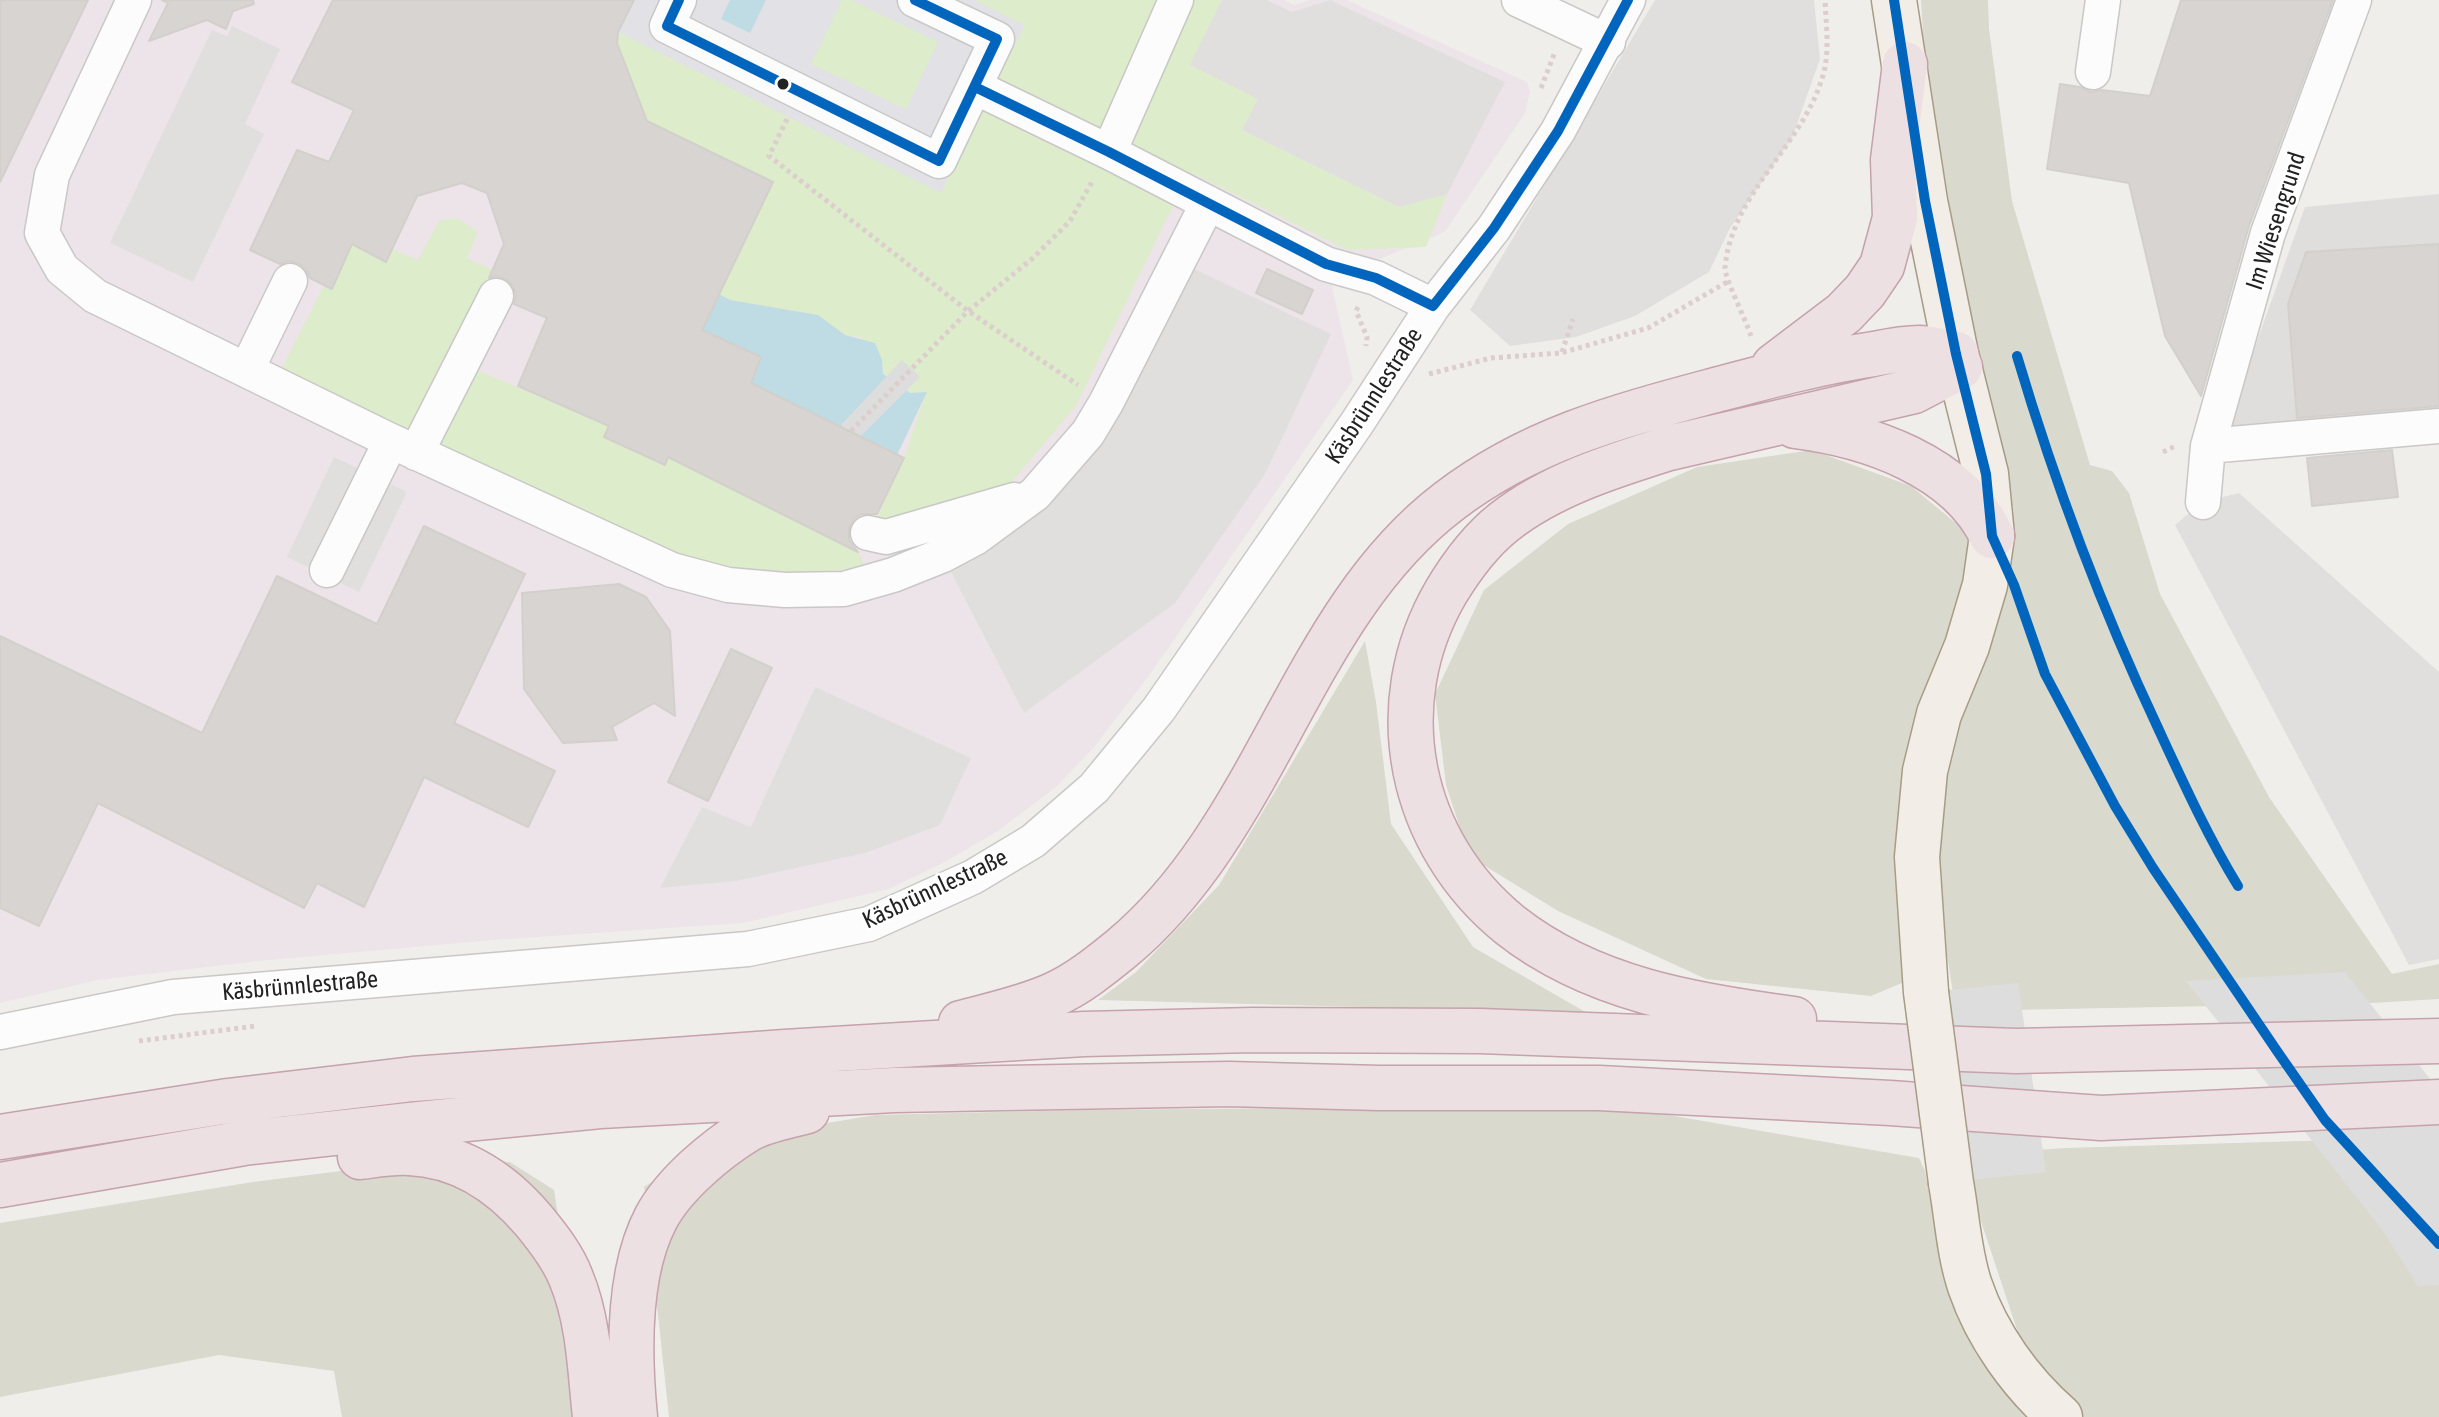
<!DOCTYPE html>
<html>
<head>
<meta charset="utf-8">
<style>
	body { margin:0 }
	canvas { display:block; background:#f0eeeb }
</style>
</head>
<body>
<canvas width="2439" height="1417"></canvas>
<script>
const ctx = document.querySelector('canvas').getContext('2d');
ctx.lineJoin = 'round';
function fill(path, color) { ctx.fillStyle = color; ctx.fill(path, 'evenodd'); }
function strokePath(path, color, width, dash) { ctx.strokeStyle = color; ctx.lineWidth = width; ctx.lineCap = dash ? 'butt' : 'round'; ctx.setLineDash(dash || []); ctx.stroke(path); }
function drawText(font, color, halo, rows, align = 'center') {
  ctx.font = font + ' "Asap Condensed",sans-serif'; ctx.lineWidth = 6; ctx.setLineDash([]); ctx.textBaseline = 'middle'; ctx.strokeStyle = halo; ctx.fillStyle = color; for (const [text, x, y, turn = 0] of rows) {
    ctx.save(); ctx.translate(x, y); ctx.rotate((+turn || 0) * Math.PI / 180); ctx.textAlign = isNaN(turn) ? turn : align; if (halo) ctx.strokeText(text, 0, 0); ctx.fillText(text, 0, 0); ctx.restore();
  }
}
const residential = new Path2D(`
	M2439,194V436L2216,456L2305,207Z`);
const industrial = new Path2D(`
	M0,0H1284L1294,5L1309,0H1347L1527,82L1530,92L1525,113L1445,232L1380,259L1327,264L1353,380L1151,673L1095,746L1056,787L998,831L945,862L889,889L743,923L493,940L258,961L98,980L0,1003Z`);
const construction = new Path2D(`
	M1921,0H1988L1989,29L2012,201L2090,465L2112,471L2129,493L2160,594L2269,797L2392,974L2439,964V999L2372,1003L1956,1011L1938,900L1936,810L1941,766L1986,635L2013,510L1982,383L1925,70Z
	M1812,450L1911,486L1969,534L1974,583L1909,980L1871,996L1706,979L1558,911L1469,856L1446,785L1435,694L1484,590L1568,524L1697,467Z
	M1365,641L1376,702L1391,824L1473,947L1587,1013L1098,1000L1136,972L1219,885Z
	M1610,1105L1919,1158L1925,1171L1944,1275L1975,1353L2038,1417H669L651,1250V1222L644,1187L680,1164L756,1135L875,1115L1083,1110Z
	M2439,1137V1417H2084L2024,1351L1974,1200L1969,1155L2065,1148Z
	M445,1158L510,1162L554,1190L589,1417H342L334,1371L219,1355L0,1397V1223L253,1182Z`);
const grass = new Path2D(`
	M634,0H1222L1190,65L1258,99L1242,130L1399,207L1447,194L1426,247L1348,250L1192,173L1167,218L1076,406L1009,485L874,525L904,458L926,392L910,393L883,374L882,360L860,337L845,335L818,315L730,300L700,284L647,121L617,43L618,32Z
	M457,218L478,232L467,258L493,270L451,359L609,426L604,437L664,465L668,457L858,552L865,567L783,576L699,566L280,372L324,285L352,244L386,262L392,249L418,260L439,221Z`);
const parking = new Path2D(`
	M1222,0H1267L1292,12L1330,0L1505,82L1447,194L1399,207L1242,130L1258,99L1190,65Z
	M1655,0H1814L1820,59L1792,138L1730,228L1709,272L1635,316L1576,337L1510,346L1470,310Z
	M232,26L280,49L245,124L264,134L193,282L110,243L212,30L227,36Z
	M1190,267L1331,334L1265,474L1175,603L1024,713L950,570L1062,490L1120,410Z
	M334,457L407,492L359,592L287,557Z
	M2239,493L2439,672V959L2409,965L2175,525L2203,502Z
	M815,687L971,758L940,825L865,853L736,881L660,888L702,807L751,827Z`);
const plaza = new Path2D(`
	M634,0H842L811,64L906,109L938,42L851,0H975L1025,25L941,193L618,32Z`);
const water = new Path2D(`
	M730,0H766L750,33L721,19Z
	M700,284L730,300L818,315L845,335L875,343L882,360L883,374L910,393L927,392L897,455L629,326Z`);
const pier = new Path2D(`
	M902,360L920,377L861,436L840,426Z
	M2345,972L2439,1090V1285L2418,1286L2383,1231L2186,981Z
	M2018,983L2046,1172L1935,1184L1909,994Z`);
const building = new Path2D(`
	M0,0H88L0,182Z
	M162,0H253L254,4L233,11L226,29L207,20L149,41L168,3Z
	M333,0H634L618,32L617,43L647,121L773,182L702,330L761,357L751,383L904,458L877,514H861L854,519L849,528V540L858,552L668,457L665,465L604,437L609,426L518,386L547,318L514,304L516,296L513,286L506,279L496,276L489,278L504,244L487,193L462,183L417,196L386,262L352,244L332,289L310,278L306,269L298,263L288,261L280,264L250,250L297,150L329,162L354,110L292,82Z
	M2181,0H2333L2249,226L2201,396L2165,336L2129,183L2047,169L2060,84L2080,87L2091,92L2102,90L2150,96Z
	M2439,244V406L2297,418L2288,304L2306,252Z
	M1267,269L1313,290L1302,314L1256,293Z
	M2392,450L2398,497L2312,506L2307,458Z
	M424,526L525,574L454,723L555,771L528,827L424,777L364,907L317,883L304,908L98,803L39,926L0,908V636L202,733L277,576L377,624Z
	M619,584L646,597L670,631L675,716L654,703L612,727L617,740L563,743L524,689L522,593Z
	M731,649L772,668L708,801L668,782Z`);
const path = new Path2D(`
	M1541,88L1555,52
	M787,119L769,156L968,311L1078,385
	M1358,307L1356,311L1367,337L1366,346
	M1751,336C1746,320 1725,279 1725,268C1732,189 1809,142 1825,67C1829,46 1826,22 1825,0
	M1562,352L1573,319
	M1429,374L1491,358L1561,353L1648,328L1727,282
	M851,431L968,311L1033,258L1070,221L1093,180
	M2163,452L2175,446
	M139,1041L256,1026`);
const minor = new Path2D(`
	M134,0L52,175L42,233L62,269L95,296L391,441L672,570L728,585L785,590L844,589L893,575L943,555L975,538L1035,494L1088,433L1106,403L1208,203
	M679,0L667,26L939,161L997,39L915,0
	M1519,0L1608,42
	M2354,0L2268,233L2208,446L2439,426
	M2093,72L2103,0
	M975,87L1109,152L1326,264L1376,278L1433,306
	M1109,152L1176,0
	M247,369L290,281
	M416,453L496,296
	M2203,502L2208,446
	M868,533L886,537L1014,500
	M327,570L391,441
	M0,1032L173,997L748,949L869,924L973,877L1033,841L1094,788L1159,709L1357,423L1433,306L1494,228L1558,131L1628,0`);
const major = new Path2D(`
	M1894,0L1925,201L1956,354L1986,474L1992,536L1985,585L1967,646L1939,714L1925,771L1917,857L1926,992
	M1951,1183C1957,1216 1959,1254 1970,1286C1987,1336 2021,1383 2060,1417`);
const highway = new Path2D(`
	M1774,366L1844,313L1865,291L1882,266L1895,218L1893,160L1905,64
	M1795,426C1867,435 1958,465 1992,536
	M1794,1019C1695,1006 1591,989 1510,925C1409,843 1380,705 1446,592C1461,567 1480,541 1504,522C1551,485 1612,466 1669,448L1914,391L1960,367
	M961,1023C991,1015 1024,1008 1053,995C1078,984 1100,966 1121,949C1269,826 1299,616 1448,502C1529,440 1615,417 1712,391C1765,377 1820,362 1874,354C1889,351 1904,348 1919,348C1931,348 1944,352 1956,354
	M0,1137L228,1101L413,1079L785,1052L1084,1034L1253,1030L1480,1031L2016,1051L2439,1041
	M360,1157C376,1155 393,1152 409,1153C461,1155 501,1182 534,1221C548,1238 563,1257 571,1278C589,1321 590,1371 595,1417
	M0,1185L244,1143L417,1124L600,1106L894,1090L1229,1084L1379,1088H1599L1890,1103L2101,1118L2439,1102
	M635,1417C629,1356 627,1273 656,1218C674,1184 716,1149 749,1129C765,1120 789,1116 807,1111`);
const majorBridge = new Path2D(`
	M1926,992L1951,1183`);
const bus1 = new Path2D(`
	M679,0L667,26L939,161L997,39L915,0
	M1894,0L1925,201L1956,354L1986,474L1992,536L2014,585L2045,674L2115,806L2153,868L2277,1051L2325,1120L2439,1244
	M975,87L1109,152L1326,264L1376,278L1433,306L1494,228L1558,131L1628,0
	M2017,356C2055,484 2101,607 2158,728C2183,782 2207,835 2238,886`);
const markers = [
	[783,84,7,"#222"]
];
const streetNames = [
	["Im Wiesengrund",2276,221,-72],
	["Käsbrünnlestraße",1374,396,-57],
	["Käsbrünnlestraße",935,889,-25],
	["Käsbrünnlestraße",300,986,-5]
];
fill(residential, '#dfdedc');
fill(industrial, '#ede4e9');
fill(construction, '#d9d9cd');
fill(grass, '#ddeccb');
fill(parking, '#e0dfde');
fill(plaza, '#e2e1e5');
fill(water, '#bfdbe3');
fill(pier, '#dedddd');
fill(building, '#d7d4d2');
strokePath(building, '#d3d0cc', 2);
strokePath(minor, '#c9c8c7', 37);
strokePath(major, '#a79c86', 47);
strokePath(highway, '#c5a2ac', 47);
strokePath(path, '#dccecd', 5, [4, 4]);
strokePath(minor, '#fdfcfc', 34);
strokePath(major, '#f3ede7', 44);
strokePath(highway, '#ece0e2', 44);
strokePath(majorBridge, '#a79c86', 47, []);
strokePath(majorBridge, '#f3ede7', 44);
strokePath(bus1, '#0065bd', 10);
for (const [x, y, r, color] of markers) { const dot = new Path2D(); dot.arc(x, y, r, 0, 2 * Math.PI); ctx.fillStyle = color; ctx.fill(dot); strokePath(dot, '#fff', 3); }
drawText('24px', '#222', '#fff', streetNames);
</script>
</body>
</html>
